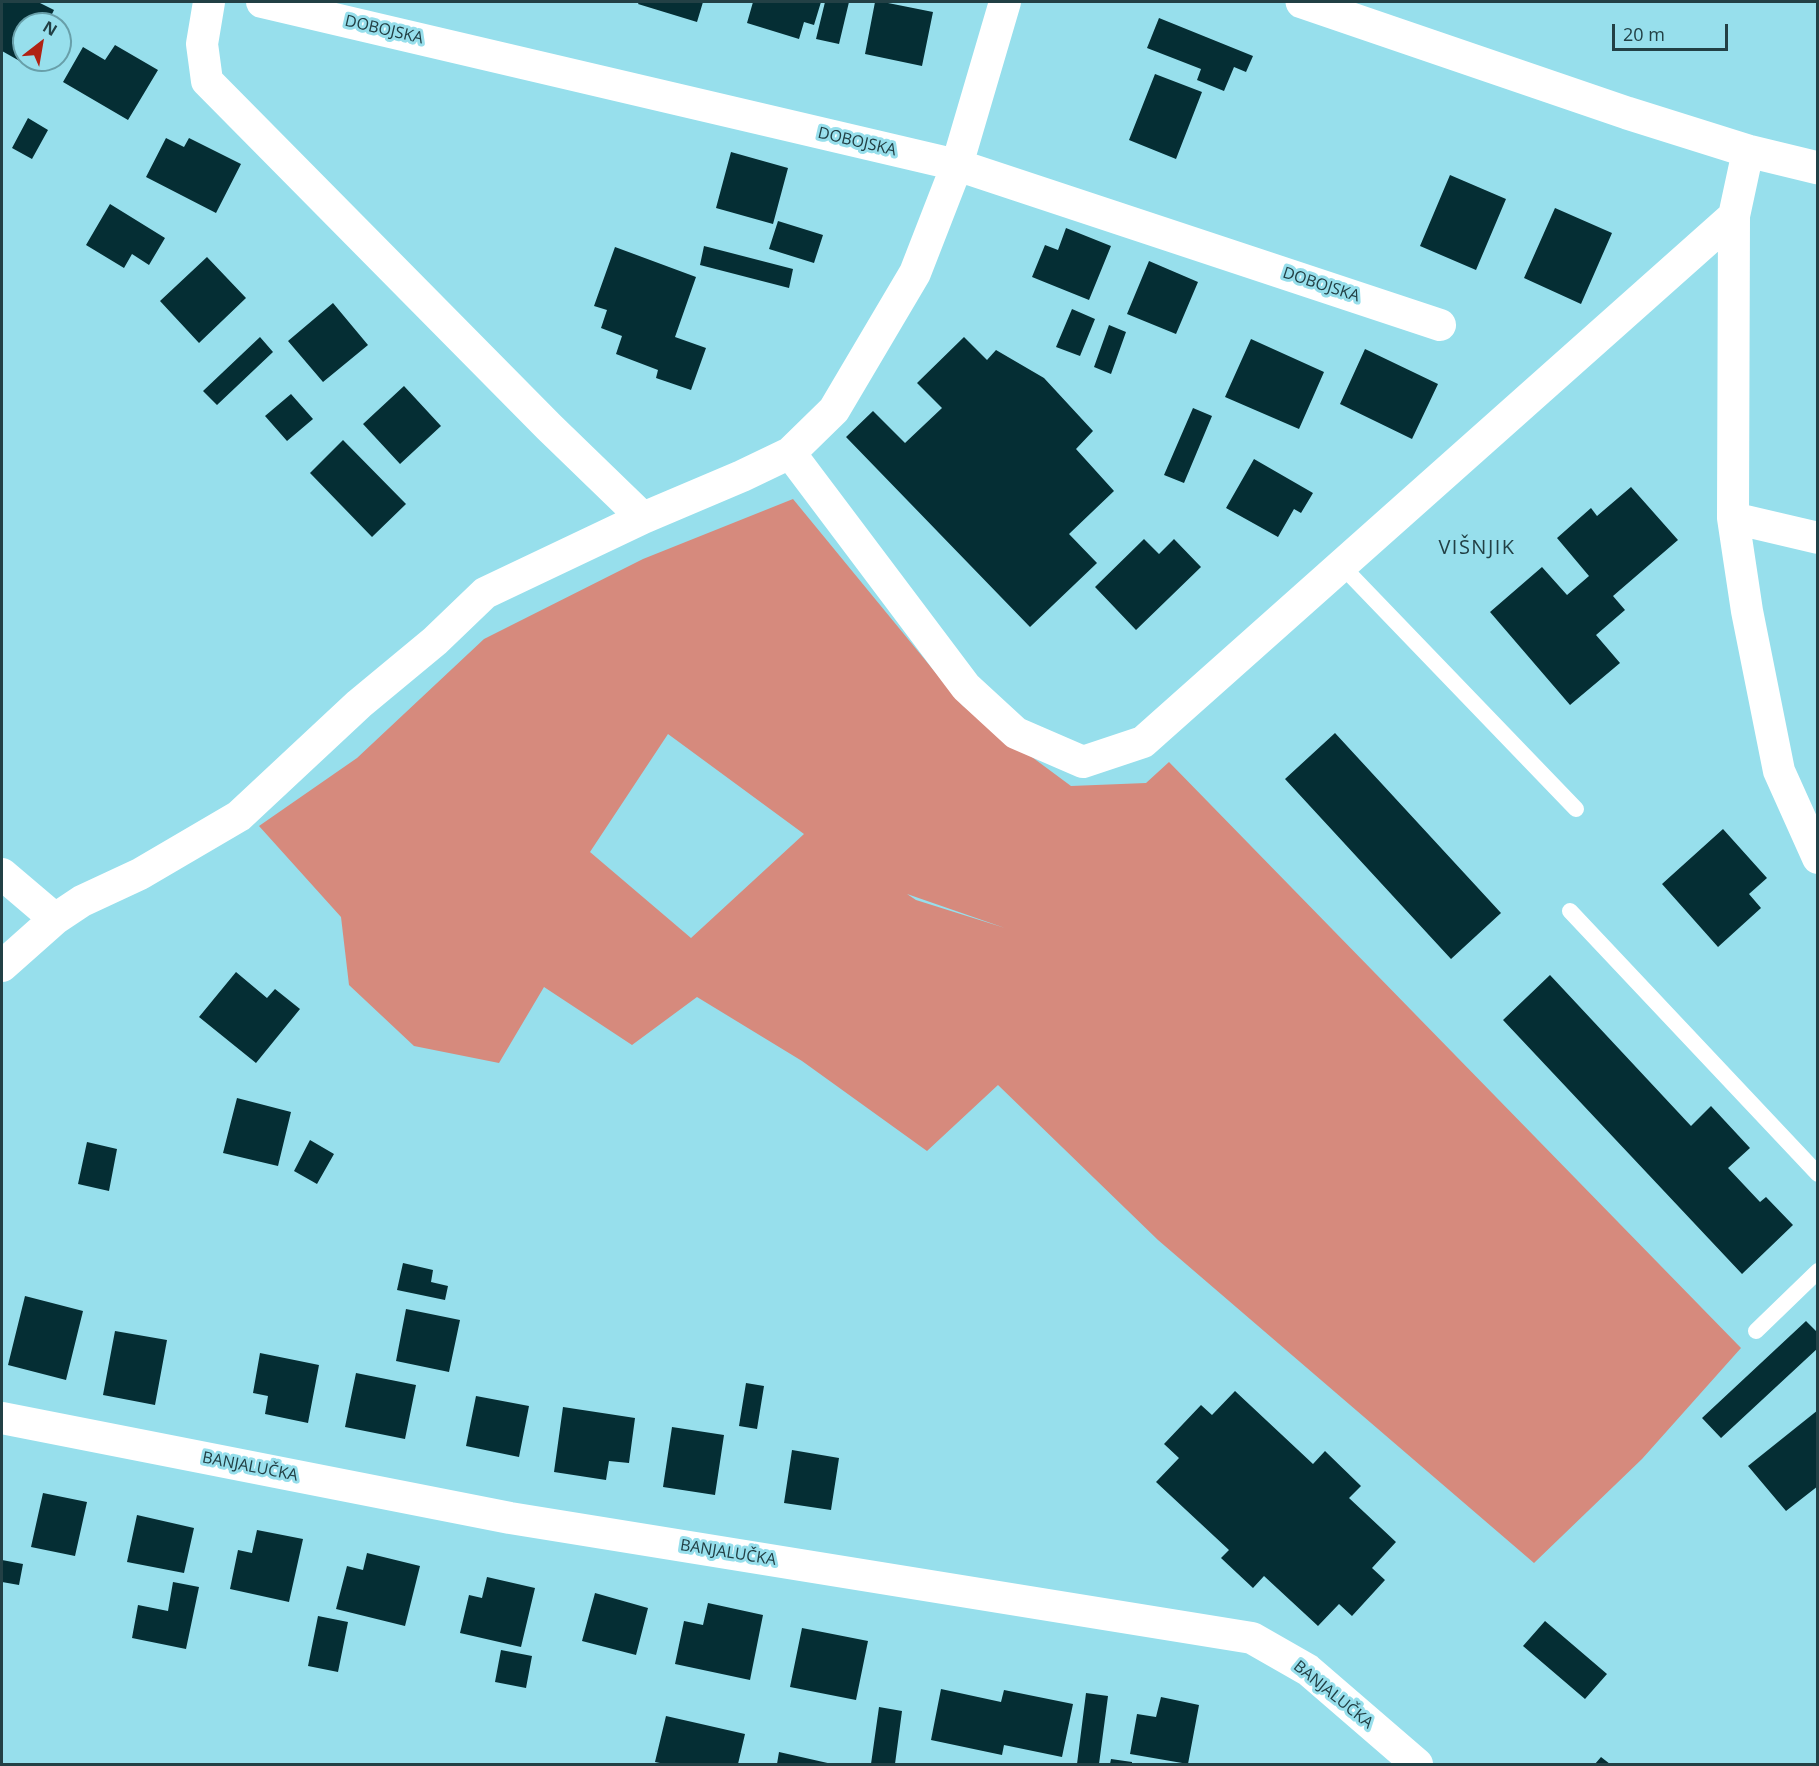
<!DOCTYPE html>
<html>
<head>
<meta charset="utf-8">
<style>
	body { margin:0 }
	#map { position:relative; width:1819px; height:1766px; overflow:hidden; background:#97dfec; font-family:"Open Sans",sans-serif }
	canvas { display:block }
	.frame { position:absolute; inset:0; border:3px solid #224045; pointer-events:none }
	.north { position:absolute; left:12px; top:12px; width:60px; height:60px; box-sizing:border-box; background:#97dfec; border:2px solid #689fa9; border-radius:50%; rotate:31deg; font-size:16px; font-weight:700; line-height:24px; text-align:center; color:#224045 }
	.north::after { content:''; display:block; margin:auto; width:21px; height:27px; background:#b02213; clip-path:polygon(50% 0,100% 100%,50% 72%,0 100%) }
	.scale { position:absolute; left:1612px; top:24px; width:116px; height:27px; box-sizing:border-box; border:3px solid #224045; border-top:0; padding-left:8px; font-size:18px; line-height:21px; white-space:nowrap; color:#224045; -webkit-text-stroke:4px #97dfec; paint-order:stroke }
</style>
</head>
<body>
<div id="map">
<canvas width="1819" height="1766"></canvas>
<div class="frame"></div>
<div class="north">N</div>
<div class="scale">20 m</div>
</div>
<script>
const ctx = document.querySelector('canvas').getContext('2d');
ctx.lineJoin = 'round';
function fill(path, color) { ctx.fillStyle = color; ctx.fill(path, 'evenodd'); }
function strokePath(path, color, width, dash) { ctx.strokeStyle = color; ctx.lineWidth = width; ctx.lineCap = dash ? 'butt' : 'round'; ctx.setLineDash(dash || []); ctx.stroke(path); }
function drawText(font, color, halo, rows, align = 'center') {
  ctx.font = font + ' "Open Sans",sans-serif'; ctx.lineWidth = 6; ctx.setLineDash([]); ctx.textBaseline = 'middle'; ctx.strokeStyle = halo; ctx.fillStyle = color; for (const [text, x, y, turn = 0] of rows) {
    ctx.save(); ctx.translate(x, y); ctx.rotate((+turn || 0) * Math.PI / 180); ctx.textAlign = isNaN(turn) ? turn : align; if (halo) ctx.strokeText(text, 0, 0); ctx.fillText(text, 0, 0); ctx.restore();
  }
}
const green = new Path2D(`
	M793,499L963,706L1071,786L1146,783L1169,762L1741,1348L1642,1459L1534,1563L1158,1240L998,1085L927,1151L802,1061L697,997L632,1045L544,987L499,1063L414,1046L349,985L341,917L259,826L357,758L484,639L643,559ZM668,734L804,834L691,938L590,852ZM907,894L1005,928L916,900Z`);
const building = new Path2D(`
	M2,2H38L54,10L47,24H24V60H28L25,64L2,51Z
	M639,2H703L697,22L638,4Z
	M753,2H821L814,25L804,22L799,39L747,23Z
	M825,2H849L839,44L816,39Z
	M875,2H883L933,12L922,66L865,54Z
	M1159,18L1253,56L1246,72L1234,67L1224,91L1197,80L1201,69L1147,48Z
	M115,45L158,70L128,120L63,82L83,47L105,60Z
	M1155,74L1202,92L1176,159L1129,140Z
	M28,118L48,130L32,159L12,148Z
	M166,138L184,147L189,138L241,164L216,213L146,177Z
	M731,152L788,168L773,224L716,208Z
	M1450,175L1506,199L1476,270L1420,246Z
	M110,204L165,238L149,265L132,254L124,268L86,245Z
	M1555,208L1612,233L1581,304L1524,278Z
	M778,221L823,235L814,263L769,249Z
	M1066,228L1111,246L1089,300L1032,277L1045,245L1058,250Z
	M704,246L793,269L789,288L700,265Z
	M615,247L696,277L675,337L706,348L691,390L656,378L658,370L616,354L622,336L601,328L607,310L594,306Z
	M207,257L246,298L199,343L160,301Z
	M1149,261L1198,282L1176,334L1127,314Z
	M333,303L368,345L323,382L288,341Z
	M1072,309L1095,319L1080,356L1056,347Z
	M1109,325L1126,332L1111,374L1094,367Z
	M260,337L273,352L217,405L203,391Z
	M964,337L987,360L996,350L1044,378L1093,431L1076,449L1114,491L1069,534L1097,563L1030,627L846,437L873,411L905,443L942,408L917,383Z
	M1251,339L1324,372L1299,429L1225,397Z
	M1365,349L1438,384L1412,439L1340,404Z
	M404,386L441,426L400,464L363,424Z
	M291,394L313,419L287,441L265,416Z
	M1193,408L1212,416L1184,483L1164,475Z
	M343,440L406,504L372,537L310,473Z
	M1254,459L1313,493L1301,513L1294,509L1278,537L1226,508Z
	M1631,487L1678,540L1613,596L1625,610L1596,635L1620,663L1570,705L1490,612L1542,567L1567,595L1589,576L1557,538L1591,508L1597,516Z
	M1144,539L1159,554L1174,539L1201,567L1136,630L1095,587Z
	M1335,733L1501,913L1451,959L1285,779Z
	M1723,829L1767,878L1749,894L1761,908L1718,947L1662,884Z
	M236,972L267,998L275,989L300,1009L256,1063L199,1017Z
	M1550,975L1691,1126L1711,1106L1750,1148L1728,1168L1760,1202L1766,1197L1793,1225L1742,1274L1503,1020Z
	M237,1098L291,1112L278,1166L223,1153Z
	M310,1140L334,1154L317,1184L294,1171Z
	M87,1142L117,1149L109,1191L78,1184Z
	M403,1263L433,1270L431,1282L448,1286L445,1300L397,1290Z
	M25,1296L83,1311L66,1380L8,1365Z
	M406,1309L460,1320L449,1372L396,1361Z
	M1806,1321L1818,1333V1348L1721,1438L1702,1418Z
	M115,1331L167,1340L155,1405L103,1395Z
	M260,1353L319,1365L308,1423L265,1414L268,1396L253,1393Z
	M356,1373L416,1385L405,1439L345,1427Z
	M746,1383L764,1386L757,1429L739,1426Z
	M1235,1391L1313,1464L1325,1451L1361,1486L1349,1498L1396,1542L1372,1568L1385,1580L1352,1616L1339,1604L1318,1626L1264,1576L1253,1588L1221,1558L1229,1550L1156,1482L1179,1458L1164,1444L1201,1405L1212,1415Z
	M476,1396L529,1406L519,1457L466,1446Z
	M563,1407L635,1418L629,1463L609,1461L606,1480L554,1472Z
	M1818,1410V1486L1786,1511L1748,1466Z
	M672,1427L724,1435L715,1495L663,1487Z
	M792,1450L839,1458L831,1510L784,1503Z
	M43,1493L87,1502L75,1556L31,1547Z
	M137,1515L194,1528L184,1573L127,1562Z
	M257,1530L303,1539L289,1602L230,1589L238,1550L252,1553Z
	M367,1553L420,1566L405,1626L336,1609L347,1566L363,1570Z
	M2,1560L23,1564L19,1585L2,1582Z
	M487,1577L535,1588L521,1647L460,1633L469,1595L482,1598Z
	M173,1582L199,1587L186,1649L132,1638L138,1605L168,1611Z
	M595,1593L648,1608L636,1655L582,1641Z
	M708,1603L763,1615L750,1680L675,1664L684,1621L703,1625Z
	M318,1616L348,1622L338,1672L308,1666Z
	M1545,1621L1607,1674L1585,1699L1523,1646Z
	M802,1628L868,1641L856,1700L790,1687Z
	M501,1650L532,1656L526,1688L495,1682Z
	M941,1689L1001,1702L1004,1690L1073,1704L1062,1757L1004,1745L1002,1755L931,1740Z
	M1086,1693L1108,1696L1099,1764H1077Z
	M1161,1697L1199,1705L1188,1764L1130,1754L1137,1714L1156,1717Z
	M879,1707L902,1711L895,1764H871Z
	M666,1716L745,1734L738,1764H665L655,1762Z
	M779,1752L832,1764H777Z
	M1601,1757L1610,1764H1595Z
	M1111,1759L1132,1762V1764H1110Z`);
const service = new Path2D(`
	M1341,565L1576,809
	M1570,911L1818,1174
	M1756,1331L1818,1271`);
const minor = new Path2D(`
	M209,2L202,44L207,81L549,427L643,518
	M262,2L957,165L1440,325
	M1748,151L1734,216L1733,518L1747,611L1779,771L1818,858
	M790,453L966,687L1016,733L1083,762L1143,742L1734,216
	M1733,518L1818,538
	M2,874L55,919
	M2,966L55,919L82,901L140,874L239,816L359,704L435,641L485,593L643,518L742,476L790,453L834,410L915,273L957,165L1005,2
	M2,1418L510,1518L1252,1638L1308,1670L1417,1764`);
const secondary = new Path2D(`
	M1302,2L1627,113L1748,151L1818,168`);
const streetNames = [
	["DOBOJSKA",384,30,13],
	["DOBOJSKA",857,142,13],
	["DOBOJSKA",1321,285,18],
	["BANJALUČKA",250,1467,11],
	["BANJALUČKA",728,1553,9],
	["BANJALUČKA",1333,1695,39]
];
const quarterNames = [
	["VIŠNJIK",1477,548]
];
fill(green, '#d68a7d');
fill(building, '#052e34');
strokePath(service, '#fff', 16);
strokePath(minor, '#fff', 32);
strokePath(secondary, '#fff', 33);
drawText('16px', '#224045', '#97dfec', streetNames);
ctx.letterSpacing = '1.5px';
drawText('20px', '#224045', '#97dfec', quarterNames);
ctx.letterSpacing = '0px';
</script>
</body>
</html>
